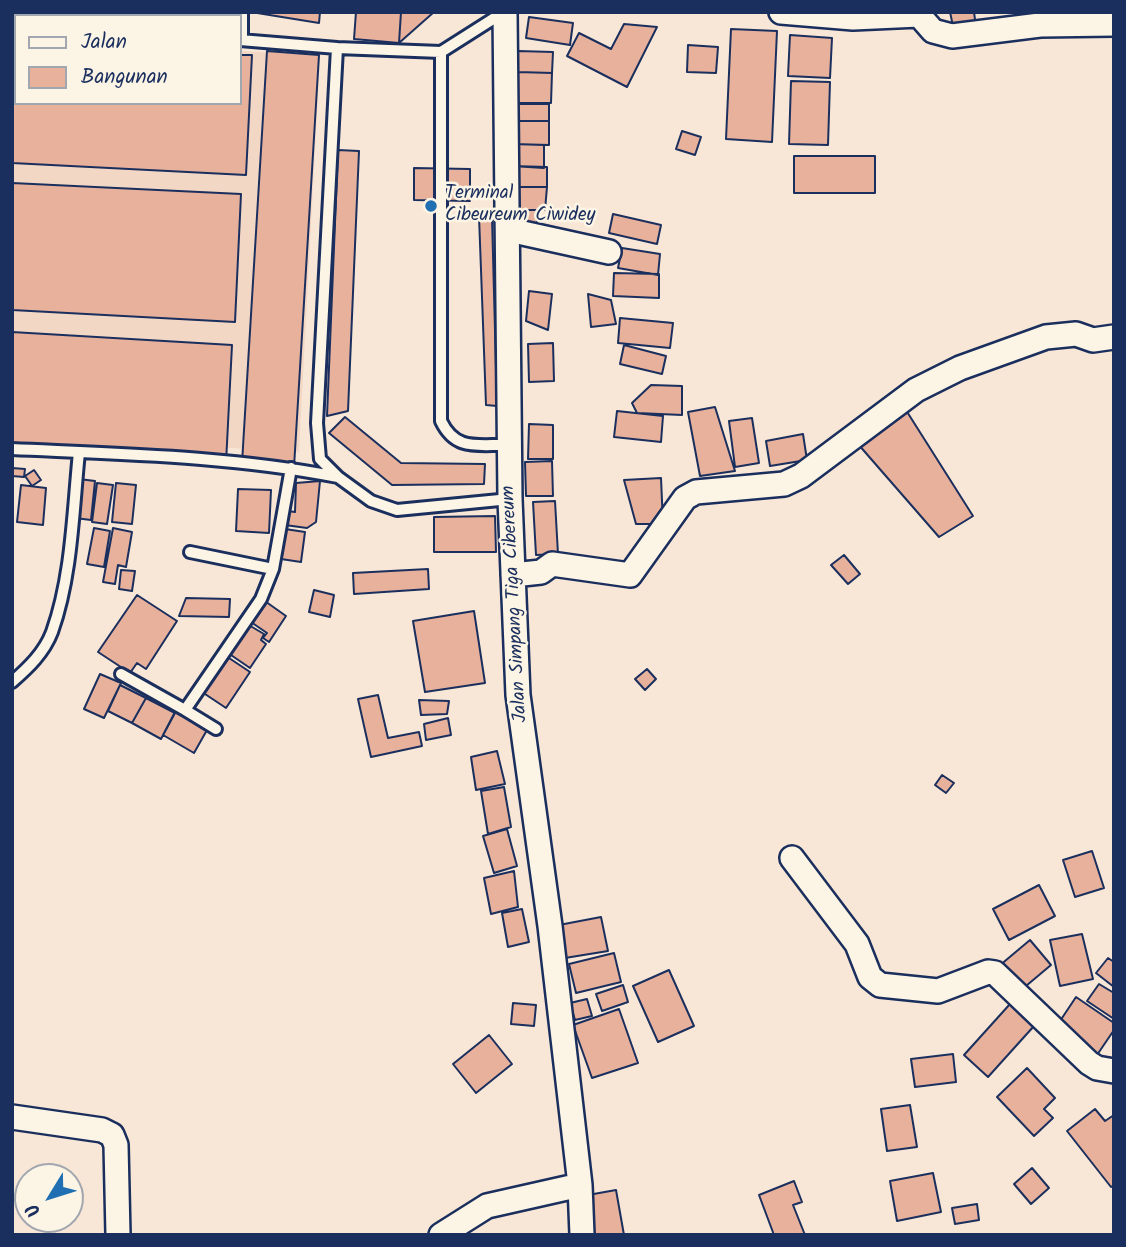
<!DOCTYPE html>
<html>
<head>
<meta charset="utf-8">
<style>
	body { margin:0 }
	#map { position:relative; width:1126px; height:1247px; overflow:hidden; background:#f8e7d6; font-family:Kalam,sans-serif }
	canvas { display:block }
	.frame { position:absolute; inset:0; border:14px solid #1b2f5e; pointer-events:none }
	.legend { position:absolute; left:14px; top:14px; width:228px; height:91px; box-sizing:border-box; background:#fcf5e5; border:2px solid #a2a6af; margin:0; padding:9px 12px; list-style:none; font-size:21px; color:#1b2f5e }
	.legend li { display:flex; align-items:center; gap:14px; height:35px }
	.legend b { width:35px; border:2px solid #a2a6af }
	.north { position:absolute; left:14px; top:1163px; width:70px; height:70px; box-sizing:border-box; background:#fcf5e5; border:2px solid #a2a6af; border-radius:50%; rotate:232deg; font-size:19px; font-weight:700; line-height:28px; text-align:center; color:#1b2f5e }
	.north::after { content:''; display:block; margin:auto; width:24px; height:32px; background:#1f6fb2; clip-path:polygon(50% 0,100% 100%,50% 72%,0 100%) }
</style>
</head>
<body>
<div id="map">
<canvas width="1126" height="1247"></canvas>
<div class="frame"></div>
<ul class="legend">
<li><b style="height:9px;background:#fcf5e5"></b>Jalan</li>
<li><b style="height:19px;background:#e7b19c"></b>Bangunan</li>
</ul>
<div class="north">U</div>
</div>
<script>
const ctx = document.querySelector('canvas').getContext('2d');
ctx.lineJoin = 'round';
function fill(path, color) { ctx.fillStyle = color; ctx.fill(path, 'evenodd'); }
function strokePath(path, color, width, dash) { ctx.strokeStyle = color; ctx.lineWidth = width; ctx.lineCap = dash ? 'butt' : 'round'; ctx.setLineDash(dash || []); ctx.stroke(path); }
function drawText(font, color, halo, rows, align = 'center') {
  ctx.font = font + ' Kalam,sans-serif'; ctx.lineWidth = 5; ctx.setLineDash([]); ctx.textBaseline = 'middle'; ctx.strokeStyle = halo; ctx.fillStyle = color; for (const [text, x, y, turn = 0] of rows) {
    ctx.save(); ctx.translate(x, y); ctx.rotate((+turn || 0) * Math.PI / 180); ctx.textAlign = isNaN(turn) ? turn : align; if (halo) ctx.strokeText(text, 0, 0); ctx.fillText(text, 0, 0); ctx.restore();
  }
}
const built = new Path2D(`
	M12,37H16V103H240V51L320,55L299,452L12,435Z`);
const building = new Path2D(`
	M110,12H225V16H111Z
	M251,12H320L319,23Z
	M356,12H401L399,43L354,39Z
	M401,12H434L399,43Z
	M950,12H974L976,27L954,31Z
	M529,17L573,23L570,45L526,38Z
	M624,24L657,27L627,87L567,56L579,33L611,49Z
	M731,29L777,31L772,142L726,139Z
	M790,35L832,38L830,78L788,76Z
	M12,43H16V103H240V55H252L246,175L12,163Z
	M688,45L718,47L716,73L687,72Z
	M267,51L319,55L294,467L242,463Z
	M518,51L553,52L552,73L518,72Z
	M518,72L552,73L551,103H518Z
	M791,81L830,82L828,145L789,144Z
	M513,104H549V121H513Z
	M513,121H549V145L513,144Z
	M682,131L701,137L695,155L676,149Z
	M513,144L544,145V168L512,166Z
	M338,150L359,151L348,411L327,416Z
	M794,156H875V193H794Z
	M512,166L547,167V187H512Z
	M414,168L470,169V201L414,200Z
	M12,183L241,194L235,322L12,310Z
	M512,187H547L545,210H513Z
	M513,210H537V229L513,228Z
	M613,214L661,225L657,244L609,233Z
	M479,216L492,217L497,406L486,405Z
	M622,248L660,254L658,275L618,268Z
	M614,273L659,274V298L613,296Z
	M529,291L552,294L548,330L526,321Z
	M588,294L611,300L616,324L591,327Z
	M620,318L673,323L670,348L618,343Z
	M12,332L232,345L226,463L12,451Z
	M553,343L554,381L529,382L528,344Z
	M624,345L666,356L662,374L620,364Z
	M651,385L682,386V415L637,413L632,403Z
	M715,407L735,471L700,476L688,412Z
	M904,407L973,516L939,537L858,444Z
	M617,411L663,416L661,442L614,437Z
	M345,417L401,463L485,464L484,484L392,485L329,433Z
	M752,418L759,463L735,467L729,421Z
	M529,424L553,425V459H528Z
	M803,434L807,460L770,466L766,441Z
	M552,461L553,496H526L525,462Z
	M12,468L25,469L24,477L12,476Z
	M34,470L41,480L32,486L25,476Z
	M661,478L663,524H636L624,480Z
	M79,479L95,481L91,520L75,518Z
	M320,481L316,522L307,528L285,525L288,511L295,512L296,483Z
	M97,483L113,485L107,524L92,522Z
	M116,483L136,485L132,524L112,522Z
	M21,485L46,488L43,525L17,522Z
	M238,489L271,490L269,533L236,531Z
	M555,501L558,554L536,555L533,502Z
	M495,516L496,552H434V517Z
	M94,528L110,531L104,567L87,564Z
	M113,528L132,532L126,567L118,565L115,584L103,582Z
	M285,529L305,532L301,562L281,559Z
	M844,555L860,574L848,584L831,565Z
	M428,569L429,589L354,594L353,573Z
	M121,570L135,571L132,591L119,589Z
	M314,590L334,595L330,617L309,612Z
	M137,595L177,621L146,669L137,663L130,673L98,652Z
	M186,598L230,599L229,617L179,616Z
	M262,599L286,616L269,642L263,638L267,633L248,620Z
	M474,611L485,683L425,692L413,621Z
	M247,624L264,634L261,640L266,644L250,668L228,653Z
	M226,656L250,672L226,708L202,692Z
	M647,669L656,679L645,690L635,679Z
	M100,674L121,683L104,718L84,709Z
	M120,685L146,698L132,723L108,711Z
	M378,695L388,738L419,732L422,746L371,757L358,699Z
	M146,698L175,713L161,739L132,723Z
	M419,700L449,701L447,714L421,715Z
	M175,712L207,730L194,753L163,735Z
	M448,718L451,735L426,740L424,724Z
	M497,751L505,784L476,790L471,757Z
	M942,775L954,783L946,793L935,785Z
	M504,787L511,827L488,834L481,791Z
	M507,829L517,866L494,873L483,836Z
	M1092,851L1104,888L1075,897L1063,860Z
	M514,871L518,907L491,914L484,878Z
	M1039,885L1055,916L1009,940L993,909Z
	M522,909L529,942L508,947L502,913Z
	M601,917L608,951L565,958L559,925Z
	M1082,934L1093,979L1060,986L1050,940Z
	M1030,940L1051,965L1020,991L999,966Z
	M614,953L621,982L576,993L569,964Z
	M1108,958L1114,962V987L1096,973Z
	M669,970L694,1026L658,1042L633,986Z
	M1099,984L1114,993V1019L1087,1001Z
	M623,985L628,1002L602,1011L596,994Z
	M1076,997L1114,1023V1030L1097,1055L1056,1027Z
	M587,999L592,1016L575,1020L570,1003Z
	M513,1003L536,1005L534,1026L511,1024Z
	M1010,1004L1034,1026L988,1077L964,1055Z
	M619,1009L638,1063L592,1078L573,1025Z
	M489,1035L512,1064L476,1093L453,1064Z
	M953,1054L956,1082L915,1087L911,1059Z
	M1027,1068L1055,1098L1044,1109L1053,1118L1034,1136L997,1097Z
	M910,1105L917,1147L887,1151L881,1109Z
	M1095,1109L1105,1121L1114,1115V1185L1111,1187L1067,1131Z
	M1032,1168L1049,1188L1031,1204L1014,1184Z
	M933,1173L941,1212L897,1221L890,1181Z
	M794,1181L802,1202L793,1205L805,1235H774L759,1195Z
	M616,1190L624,1235H595L588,1195Z
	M977,1204L979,1220L955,1224L952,1208Z`);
const service = new Path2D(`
	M91,16L92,12
	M12,24H16
	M240,40L337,48L317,423L320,459L338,477L371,501L397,510L510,499
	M242,40V12
	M337,48L441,52L504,12
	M441,52V421C456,452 478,444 509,445
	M12,449C121,454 231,456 338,477
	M190,552L273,569
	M121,674L185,710L261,599L273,569L291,468
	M12,682C28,668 44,653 52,632C72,576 73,511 79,452
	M185,710L216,729`);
const minor = new Path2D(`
	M505,12L510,499L518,695L550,926L580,1185L582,1235
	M781,12L853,18L919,15L933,31L952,36L1040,25L1114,24
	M509,230L609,252
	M513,575L541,572L552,564L630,575L685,498L696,492L784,484L801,476L916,390L960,368L1046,337L1076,334L1093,340L1114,337
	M792,858L857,944L870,977L880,985L938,991L988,972L995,973L1089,1063L1097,1068L1114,1071
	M12,1117L102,1130L112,1135L116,1145L118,1235
	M441,1235L487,1206L580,1185`);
const markers = [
	[431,206,7,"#1f6fb2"]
];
const poiNames = [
	["Terminal",445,195],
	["Cibeureum Ciwidey",445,217]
];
const streetNames = [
	["Jalan Simpang Tiga Cibereum",516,604,-93]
];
fill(built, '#f3d7c5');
fill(building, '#e7b19c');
strokePath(building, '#1b2f5e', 2);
strokePath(service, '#1b2f5e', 16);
strokePath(minor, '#1b2f5e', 28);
strokePath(service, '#fcf5e5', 10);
strokePath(minor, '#fcf5e5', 23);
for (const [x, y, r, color] of markers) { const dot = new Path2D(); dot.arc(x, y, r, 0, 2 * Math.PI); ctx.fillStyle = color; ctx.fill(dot); strokePath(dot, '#fcf5e5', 2.5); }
drawText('19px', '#1b2f5e', '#fcf5e5', poiNames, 'left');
drawText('19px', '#1b2f5e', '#fcf5e5', streetNames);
</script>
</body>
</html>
